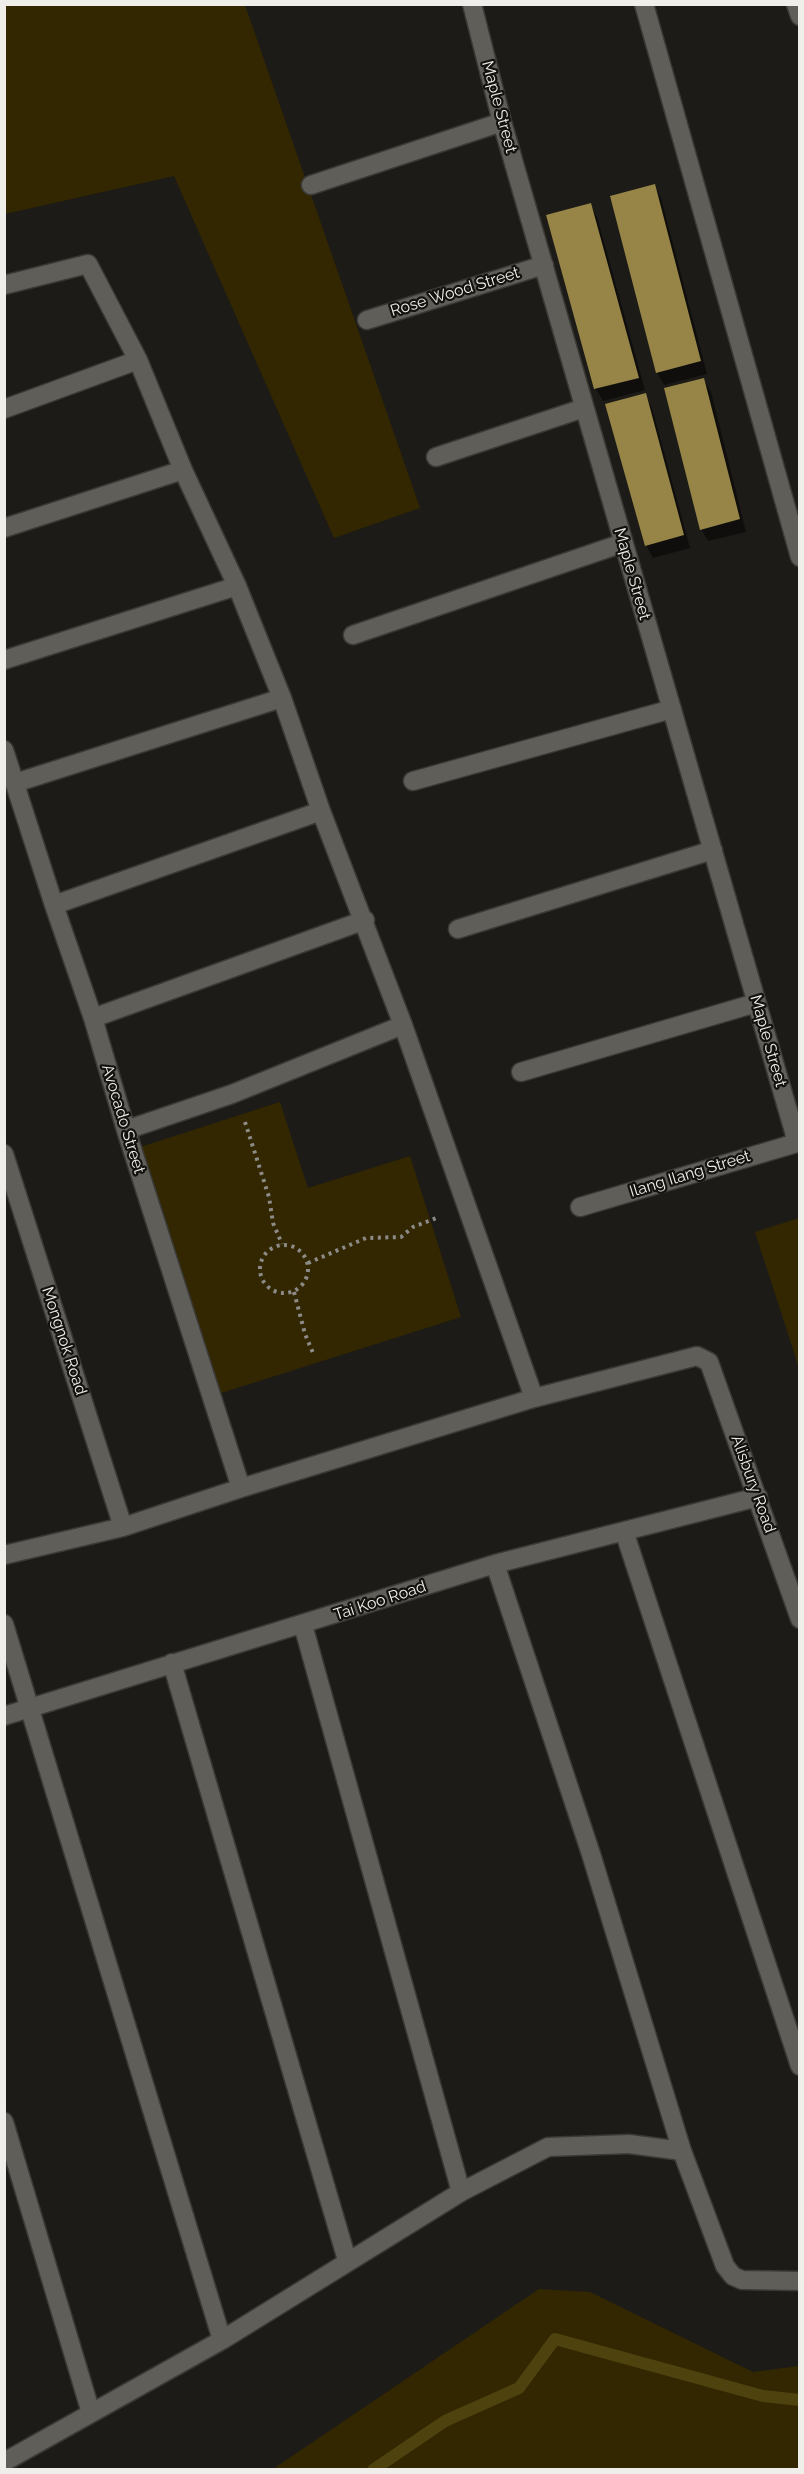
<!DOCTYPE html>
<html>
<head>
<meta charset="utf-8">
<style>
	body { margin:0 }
	#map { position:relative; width:804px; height:2474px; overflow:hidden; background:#1d1b17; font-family:Raleway,sans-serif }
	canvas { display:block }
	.frame { position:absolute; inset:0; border:6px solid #efeeeb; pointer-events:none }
</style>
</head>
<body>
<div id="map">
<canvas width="804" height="2474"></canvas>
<div class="frame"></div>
</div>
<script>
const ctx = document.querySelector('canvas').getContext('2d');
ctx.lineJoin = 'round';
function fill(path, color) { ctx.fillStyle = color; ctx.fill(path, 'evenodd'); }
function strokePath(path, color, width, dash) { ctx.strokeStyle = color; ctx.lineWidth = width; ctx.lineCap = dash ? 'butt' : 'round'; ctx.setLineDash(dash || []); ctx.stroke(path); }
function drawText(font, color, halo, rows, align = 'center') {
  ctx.font = font + ' Raleway,sans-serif'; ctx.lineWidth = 4.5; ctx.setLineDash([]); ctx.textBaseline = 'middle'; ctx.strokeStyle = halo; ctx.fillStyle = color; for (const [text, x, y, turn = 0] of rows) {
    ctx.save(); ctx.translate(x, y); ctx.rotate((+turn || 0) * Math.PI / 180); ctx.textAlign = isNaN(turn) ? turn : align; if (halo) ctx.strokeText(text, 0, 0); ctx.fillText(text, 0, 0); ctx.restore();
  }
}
const green = new Path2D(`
	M4,5H245L420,508L334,538L174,176L5,214Z
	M280,1102L308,1188L410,1156L461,1317L212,1396L134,1149Z
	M799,1218H800L799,1368L755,1232Z
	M539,2289L590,2292L753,2372L799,2366V2469H273Z`);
const shadow = new Path2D(`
	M654,185L661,198L707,374L664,385L657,373L612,197Z
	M590,204L597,217L645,390L603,401L596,389L548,216Z
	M704,380L711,392L746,532L708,541L701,529Z
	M645,395L652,408L690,548L653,558L646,545Z`);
const stream = new Path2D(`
	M373,2470L445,2421L519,2388L555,2339L763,2396L800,2400`);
const building = new Path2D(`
	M655,184L701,361L656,373L610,196Z
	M591,203L639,378L594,389L546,215Z
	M704,378L740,519L700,530L664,388Z
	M646,393L684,535L645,546L605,404Z`);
const path = new Path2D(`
	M245,1122L269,1197L273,1223L282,1244
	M260 1269a24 24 0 1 1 48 0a24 24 0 1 1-48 0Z
	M308,1263L366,1238L401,1237L413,1227L439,1217
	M294,1292L305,1334L313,1353`);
const street = new Path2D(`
	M472,4L502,122L797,1142
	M644,4L800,557
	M796,4L800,16
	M311,185L502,122
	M4,285L88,264L138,360L183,470L237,586L282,698L321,811L403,1025L534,1398
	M367,320L544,265
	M4,409L138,360
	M436,457L584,408
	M4,528L183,470
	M353,635L623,543
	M4,660L237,586
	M4,750L54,905L93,1018L126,1130L241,1488
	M413,781L672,709
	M15,783L282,698
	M54,905L321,811
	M458,929L713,850
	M93,1018L365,920
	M521,1072L756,1003
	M126,1130L232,1094L403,1025
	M4,1154L123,1527
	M580,1207L800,1142
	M624,1531L800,2066
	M4,1555L123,1527L241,1488L534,1398L697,1356L709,1362L800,1619
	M495,1564L591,1854L682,2151L725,2266L733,2276L742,2280L800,2281
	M4,1624L222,2340
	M303,1625L461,2192
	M172,1663L347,2260
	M4,1716L495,1564L758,1497
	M4,2122L91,2413
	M4,2462L222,2340L461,2192L548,2147L629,2144L682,2151`);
const streetNames = [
	["Maple Street",499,107,75],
	["Rose Wood Street",455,292,-17],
	["Maple Street",632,574,74],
	["Maple Street",768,1041,74],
	["Avocado Street",123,1119,73],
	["Ilang Ilang Street",690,1174,-17],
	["Mongnok Road",64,1341,72],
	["Alisbury Road",753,1484,70],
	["Tai Koo Road",380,1601,-18]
];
fill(green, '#322700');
fill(shadow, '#0007');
strokePath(stream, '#4e420f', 12);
fill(building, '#968546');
strokePath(street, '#3a3936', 21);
strokePath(path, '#8d8b88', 4, [3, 4.5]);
strokePath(street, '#605e59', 18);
drawText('16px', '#efeeeb', '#14120e', streetNames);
</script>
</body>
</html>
